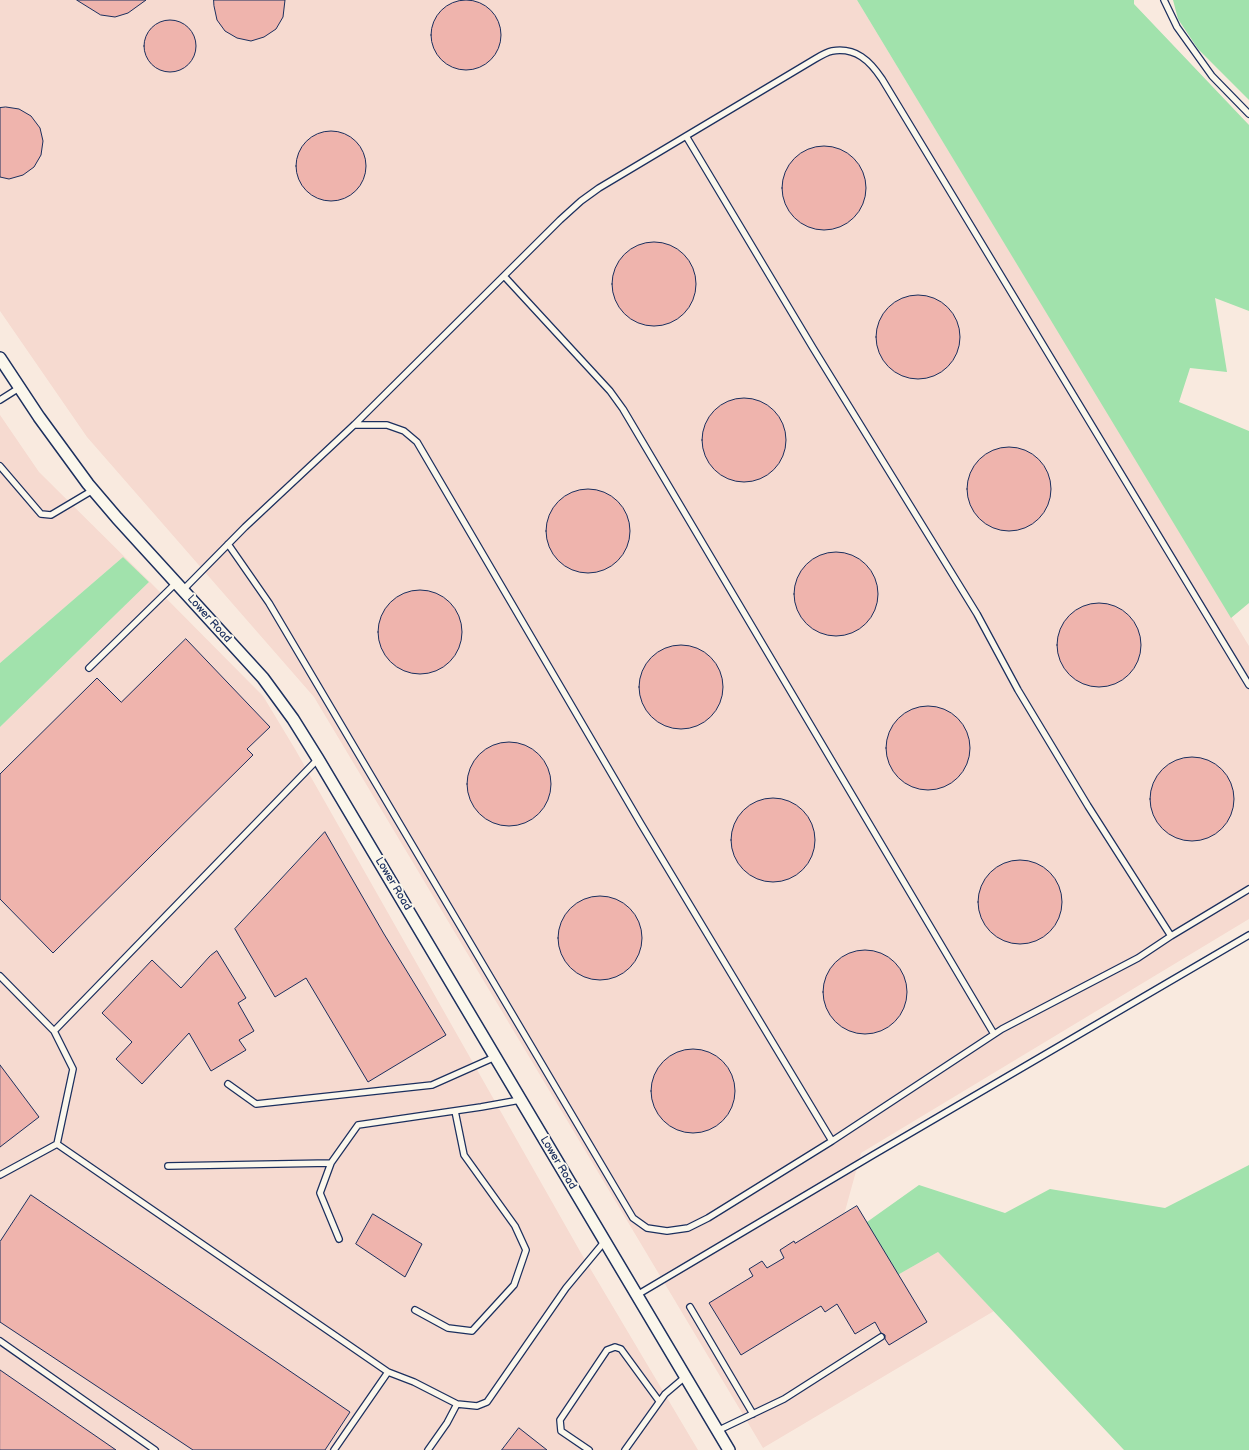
<!DOCTYPE html>
<html>
<head>
<meta charset="utf-8">
<style>
	body { margin:0 }
	canvas { display:block; background:#f9eadf }
</style>
</head>
<body>
<canvas width="1249" height="1450"></canvas>
<script>
const ctx = document.querySelector('canvas').getContext('2d');
ctx.lineJoin = 'round';
function fill(path, color) { ctx.fillStyle = color; ctx.fill(path, 'evenodd'); }
function strokePath(path, color, width, dash) { ctx.strokeStyle = color; ctx.lineWidth = width; ctx.lineCap = dash ? 'butt' : 'round'; ctx.setLineDash(dash || []); ctx.stroke(path); }
function drawText(font, color, halo, rows, align = 'center') {
  ctx.font = font + ' "Balsamiq Sans",sans-serif'; ctx.lineWidth = 4; ctx.setLineDash([]); ctx.textBaseline = 'middle'; ctx.strokeStyle = halo; ctx.fillStyle = color; for (const [text, x, y, turn = 0] of rows) {
    ctx.save(); ctx.translate(x, y); ctx.rotate((+turn || 0) * Math.PI / 180); ctx.textAlign = isNaN(turn) ? turn : align; if (halo) ctx.strokeText(text, 0, 0); ctx.fillText(text, 0, 0); ctx.restore();
  }
}
const built = new Path2D(`
	M0,0H857L1249,646V919L861,1153L836,1244L866,1293L938,1252L994,1311L763,1448L314,697L87,437L0,311Z
	M0,415L39,472L151,583L263,696L295,749L581,1253L698,1450H0V727L149,582L123,557L0,663Z`);
const green = new Path2D(`
	M857,0H1134V4L1249,125V311L1215,298L1227,372L1190,368L1179,402L1249,431V603L1231,618Z
	M1173,0H1249V100L1198,49L1178,19Z
	M123,557L149,582L0,727V663Z
	M1249,1165V1450H1124L938,1252L866,1293L836,1244L919,1185L1005,1213L1050,1189L1165,1208Z`);
const building = new Path2D(`
	M431 35a35 35 0 1 1 70 0a35 35 0 1 1-70 0Z
	M77,0H146L128,13L115,17L101,15Z
	M214,0H285L283,17L276,29L264,37L251,41L237,38L225,31L217,20L214,6Z
	M144 46a26 26 0 1 1 52 0a26 26 0 1 1-52 0Z
	M6,107L19,109L31,116L40,128L43,141L41,155L34,167L23,175L9,179L0,177V108Z
	M296 166a35 35 0 1 1 70 0a35 35 0 1 1-70 0Z
	M782 188a42 42 0 1 1 84 0a42 42 0 1 1-84 0Z
	M612 284a42 42 0 1 1 84 0a42 42 0 1 1-84 0Z
	M876 337a42 42 0 1 1 84 0a42 42 0 1 1-84 0Z
	M702 440a42 42 0 1 1 84 0a42 42 0 1 1-84 0Z
	M967 489a42 42 0 1 1 84 0a42 42 0 1 1-84 0Z
	M546 531a42 42 0 1 1 84 0a42 42 0 1 1-84 0Z
	M794 594a42 42 0 1 1 84 0a42 42 0 1 1-84 0Z
	M378 632a42 42 0 1 1 84 0a42 42 0 1 1-84 0Z
	M1057 645a42 42 0 1 1 84 0a42 42 0 1 1-84 0Z
	M186,639L270,727L247,749L253,755L53,953L0,899V774L97,678L121,702Z
	M639 687a42 42 0 1 1 84 0a42 42 0 1 1-84 0Z
	M886 748a42 42 0 1 1 84 0a42 42 0 1 1-84 0Z
	M467 784a42 42 0 1 1 84 0a42 42 0 1 1-84 0Z
	M1150 799a42 42 0 1 1 84 0a42 42 0 1 1-84 0Z
	M731 840a42 42 0 1 1 84 0a42 42 0 1 1-84 0Z
	M325,832L384,934L446,1035L368,1082L306,978L275,997L235,929Z
	M978 902a42 42 0 1 1 84 0a42 42 0 1 1-84 0Z
	M558 938a42 42 0 1 1 84 0a42 42 0 1 1-84 0Z
	M823 992a42 42 0 1 1 84 0a42 42 0 1 1-84 0Z
	M217,951L246,998L238,1003L254,1031L239,1040L246,1050L211,1071L189,1033L142,1084L116,1059L132,1042L102,1013L152,960L181,988L210,956Z
	M651 1091a42 42 0 1 1 84 0a42 42 0 1 1-84 0Z
	M0,1065L39,1117L0,1147Z
	M31,1195L350,1412L325,1450H193L0,1322V1242Z
	M857,1206L927,1322L889,1345L885,1339V1335L881,1333L875,1322L855,1334L837,1304L825,1312L821,1306L741,1355L709,1303L753,1276L749,1269L762,1261L767,1268L784,1258L780,1250L794,1241L795,1243Z
	M373,1214L422,1244L405,1277L356,1244Z
	M0,1370L116,1450H0Z
	M519,1428L547,1450H502Z`);
const lane = new Path2D(`
	M1164,0L1177,27L1212,76L1249,114
	M686,136L813,348L977,614L1018,690L1088,806L1171,936
	M504,276L610,391L623,409L994,1034
	M0,400L19,388
	M354,425H387L404,431L417,442L641,824L832,1141
	M0,466L41,514L51,515L93,490
	M228,544L269,603L633,1218L647,1228L667,1231L688,1228L708,1218L832,1141L1002,1029L1138,958L1171,936L1249,889
	M183,590L245,527L354,425L560,220L581,201L599,188L815,59C820,56 827,52 832,51C856,47 870,61 882,79L1249,685
	M89,668L176,583
	M0,976L54,1031L73,1069L57,1144L0,1175
	M54,1031L318,759
	M228,1084L256,1104L432,1085L495,1057
	M57,1144L388,1372L334,1450
	M331,1163L320,1193L339,1239
	M168,1166L331,1163L358,1125L481,1107L520,1100
	M637,1295L873,1155L1249,935
	M690,1307L753,1414
	M415,1310L448,1328L472,1331L514,1285L526,1250L515,1226L464,1155L455,1111
	M0,1341L155,1450
	M388,1372L414,1382L457,1404L477,1406L487,1402L566,1288L605,1241
	M717,1431L784,1399L881,1337
	M428,1450L447,1423L457,1404
	M589,1450L561,1431L560,1420L607,1350L615,1347L621,1349L659,1401
	M625,1450L665,1394L685,1377`);
const street = new Path2D(`
	M0,358L39,417L88,484L117,518L263,678L293,719L318,759L729,1450`);
const streetNames = [
	["Lower Road",209,619,48],
	["Lower Road",393,884,59],
	["Lower Road",558,1163,59]
];
fill(built, '#f6dad0');
fill(green, '#a1e2ac');
fill(building, '#efb4ad');
strokePath(building, '#1b2f5e', 1);
strokePath(lane, '#1b2f5e', 8);
strokePath(street, '#1b2f5e', 14);
strokePath(lane, '#fbf7ec', 5.5);
strokePath(street, '#fbf7ec', 11);
drawText('11px', '#1b2f5e', '#fbf7ec', streetNames);
</script>
</body>
</html>
